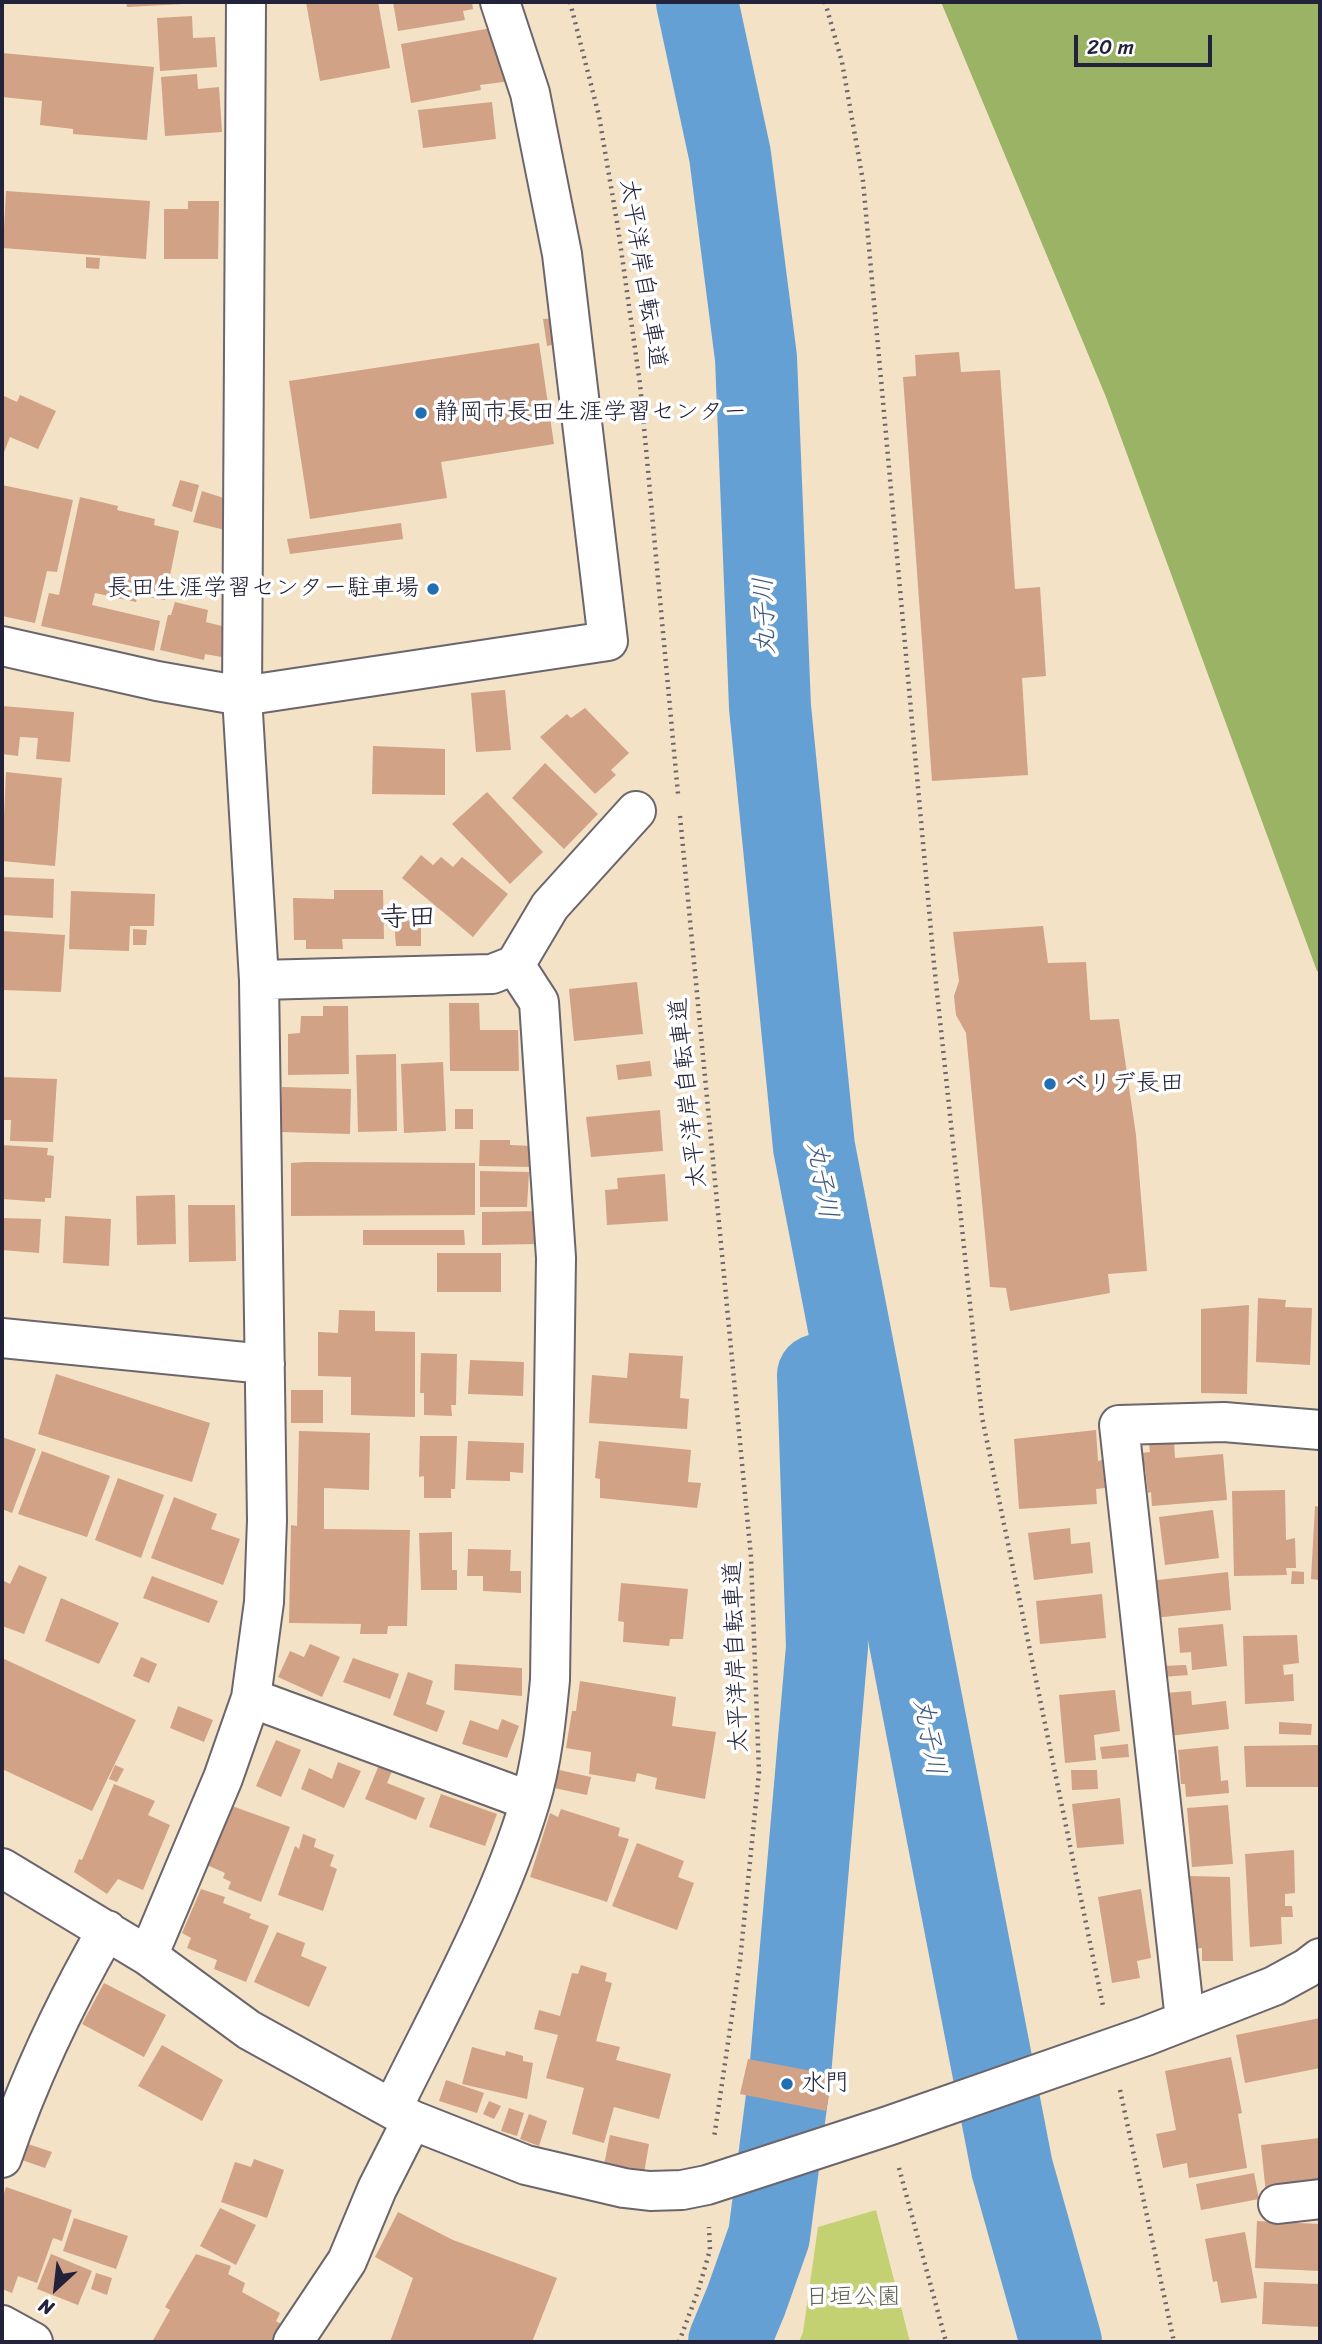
<!DOCTYPE html>
<html>
<head>
<meta charset="utf-8">
<style>
	body { margin:0 }
	#map { position:relative; width:1322px; height:2344px; overflow:hidden; background:#f3e2c6; font-family:Sriracha,sans-serif }
	canvas { display:block }
	.frame { position:absolute; inset:0; border:4px solid #22223b; pointer-events:none }
	.north { position:absolute; left:21px; top:2253px; width:70px; height:70px; -webkit-text-stroke:5px #fff; paint-order:stroke; rotate:207deg; font-size:19px; font-weight:700; line-height:28px; text-align:center; color:#22223b }
	.north::after { content:''; display:block; margin:auto; width:24px; height:32px; background:#22223b; clip-path:polygon(50% 0,100% 100%,50% 72%,0 100%) }
	.scale { position:absolute; left:1074px; top:35px; width:138px; height:32px; box-sizing:border-box; border:4px solid #22223b; border-top:0; padding-left:9px; font-size:21px; line-height:24px; white-space:nowrap; color:#22223b; -webkit-text-stroke:5px #fff; paint-order:stroke }
</style>
</head>
<body>
<div id="map">
<canvas width="1322" height="2344"></canvas>
<div class="frame"></div>
<div class="north">N</div>
<div class="scale">20 m</div>
</div>
<script>
const ctx = document.querySelector('canvas').getContext('2d');
ctx.lineJoin = 'round';
function fill(path, color) { ctx.fillStyle = color; ctx.fill(path, 'evenodd'); }
function strokePath(path, color, width, dash) { ctx.strokeStyle = color; ctx.lineWidth = width; ctx.lineCap = dash ? 'butt' : 'round'; ctx.setLineDash(dash || []); ctx.stroke(path); }
function drawText(font, color, halo, rows, align = 'center') {
  ctx.font = font + ' Sriracha,"Klee One",sans-serif'; ctx.lineWidth = 7; ctx.setLineDash([]); ctx.textBaseline = 'middle'; ctx.strokeStyle = halo; ctx.fillStyle = color; for (const [text, x, y, turn = 0] of rows) {
    ctx.save(); ctx.translate(x, y); ctx.rotate((+turn || 0) * Math.PI / 180); ctx.textAlign = isNaN(turn) ? turn : align; if (halo) ctx.strokeText(text, 0, 0); ctx.fillText(text, 0, 0); ctx.restore();
  }
}
const green = new Path2D(`
	M876,2210L910,2342H799L803,2332L818,2227Z`);
const forest = new Path2D(`
	M941,2H1320V973L1317,971L1106,397Z`);
const river = new Path2D(`
	M697,2L730,155L756,358L770,707L814,1147L1012,2168L1061,2342
	M729,2342L746,2301L769,2236L790,2074L827,1647L818,1375`);
const building = new Path2D(`
	M126,2H182L183,4L127,7Z
	M306,2H378L390,68L320,81Z
	M393,2H472L473,9L463,11L465,20L398,31Z
	M192,16L193,38L215,37L217,67L160,71L157,18Z
	M497,27L511,81L480,85L481,90L411,103L401,44Z
	M2,53L154,67L147,140L73,134V129L40,125L42,101L2,97Z
	M197,74L198,89L219,87L222,132L165,136L161,77Z
	M492,102L496,139L423,148L418,110Z
	M6,191L150,201L146,259L3,248Z
	M188,201H219L218,259H164V209H188Z
	M86,257L100,258L99,269L86,268Z
	M558,318L561,343L547,346L543,319Z
	M539,343L554,444L441,462L447,498L310,519L289,381Z
	M959,352L961,372L1000,370L1015,589L1040,587L1046,676L1022,678L1028,775L932,781L903,377L916,376L915,355Z
	M2,395L17,402L20,395L56,411L38,449L10,437L2,457Z
	M180,480L199,485L192,512L172,506Z
	M2,485L73,500L57,572L47,571L35,623L2,616Z
	M202,491L233,501L225,530L193,522Z
	M80,497L118,506L117,510L155,519L154,525L179,531L165,600L138,595L136,602L95,593L92,605L160,621L154,651L41,626L49,593L59,595Z
	M401,523L403,539L290,554L287,539Z
	M175,602L208,610L206,622L234,629L227,658L205,654L204,660L160,650L168,615H171Z
	M505,690L511,750L476,752L471,693Z
	M2,706L74,712L70,762L36,759L38,738L20,737L18,756L2,754Z
	M585,708L629,753L611,770L616,775L595,794L540,737L567,714L571,718Z
	M373,746L445,749V795L372,794Z
	M545,763L598,814L564,849L512,798Z
	M6,772L62,778L55,866L2,861Z
	M487,792L543,852L510,884L452,824Z
	M421,855L433,865L441,857L453,867L462,857L508,894L473,937L402,878Z
	M2,877L54,879L53,918L2,915Z
	M334,890H383L384,939H342L343,949H306V940H294L293,898L334,899Z
	M71,891L155,894L154,926H130L129,951L69,949Z
	M421,920V946H396L394,921Z
	M1043,926L1048,963L1086,962L1090,1020L1119,1019L1136,1135L1147,1271L1108,1274L1110,1293L1010,1311L1006,1288L990,1287L966,1033L956,1015L954,996L959,981L953,932Z
	M133,929L147,930L146,945H133Z
	M2,931L65,935L61,992L2,990Z
	M637,982L643,1034L574,1041L569,989Z
	M449,1003H479L480,1030H518L519,1071H450Z
	M323,1006H348L349,1074L288,1075V1034L300,1033L301,1016H323Z
	M396,1054L397,1131L358,1132L356,1055Z
	M650,1061L652,1076L618,1080L616,1065Z
	M443,1062L446,1131L404,1133L401,1064Z
	M2,1077L57,1079L53,1142L10,1141L11,1120H2Z
	M282,1087L351,1089L350,1134L280,1132Z
	M455,1109H473V1129H455Z
	M660,1110L663,1151L591,1157L586,1117Z
	M480,1140H510V1145L533,1146L531,1167L479,1166Z
	M2,1145L48,1148L47,1155L54,1156L51,1198H45V1202L2,1199Z
	M306,1162L475,1163V1215L291,1216V1163Z
	M480,1171L529,1172L527,1207H480Z
	M665,1174L668,1221L607,1225L605,1190L618,1189L617,1178Z
	M168,1195H175L176,1244L137,1245L136,1196Z
	M188,1205H235L236,1261L189,1262Z
	M541,1211V1244L482,1245V1212Z
	M65,1216L111,1219L109,1266L63,1263Z
	M2,1218L41,1219L39,1253L2,1250Z
	M363,1230H464L465,1245H363Z
	M437,1253H501V1292H437Z
	M1258,1298L1286,1300L1285,1307L1312,1308L1310,1365L1256,1362Z
	M1249,1305L1247,1394L1201,1393V1309Z
	M339,1310L375,1311V1331L415,1332V1417L351,1415V1377L318,1376V1332L338,1333Z
	M421,1353L457,1354L456,1405H451L452,1416L424,1415V1393H420Z
	M629,1353L683,1356L680,1398L689,1399L687,1429L589,1423L592,1375L627,1378Z
	M470,1360L524,1362L523,1396L468,1394Z
	M56,1374L210,1423L192,1482L38,1434Z
	M291,1390H323V1423H291Z
	M1096,1430L1098,1461L1102,1460L1105,1488L1096,1489L1097,1504L1019,1509L1014,1439Z
	M299,1431L370,1433L369,1490L324,1488V1529L410,1530L407,1626H388L387,1634H360L361,1624L289,1623L291,1525L297,1526Z
	M420,1436H457L455,1489H451V1498H424V1476L419,1477Z
	M2,1437L36,1449L12,1513L2,1509Z
	M468,1441L524,1443L523,1473L510,1472V1481L466,1480Z
	M599,1441L691,1450L688,1482L701,1483L697,1508L600,1498V1479L595,1478Z
	M1174,1441L1175,1458L1223,1454L1227,1500L1152,1506L1151,1492L1148,1493L1145,1467H1142L1140,1453L1150,1452L1149,1444Z
	M42,1451L110,1476L87,1537L18,1514Z
	M118,1478L164,1495L141,1558L95,1540Z
	M1285,1490L1286,1540L1295,1538L1296,1568H1286L1287,1575L1234,1576L1232,1491Z
	M174,1497L217,1514L211,1529L240,1539L223,1585L151,1558Z
	M1315,1506L1320,1507V1580L1311,1579Z
	M1213,1510L1219,1558L1165,1565L1159,1517Z
	M1070,1528L1071,1544L1090,1542L1093,1573L1034,1580L1028,1533Z
	M452,1532V1570H457V1590H421L419,1533Z
	M468,1549L511,1550L510,1571H521V1593L483,1591V1576H467Z
	M19,1565L47,1577L24,1634L2,1626V1580L10,1584Z
	M1292,1571L1304,1572V1584H1291Z
	M1228,1572L1231,1610L1153,1618L1149,1581Z
	M152,1576L218,1601L209,1623L143,1598Z
	M621,1583L688,1589L683,1639H670L669,1646L623,1642L624,1622L618,1621Z
	M1102,1594L1106,1638L1040,1644L1036,1601Z
	M61,1598L119,1623L99,1664L45,1641Z
	M1223,1624L1227,1666L1192,1670L1191,1652L1180,1653L1178,1628Z
	M1297,1635L1299,1663L1283,1665L1284,1675L1293,1674L1294,1701L1245,1704L1243,1636Z
	M310,1644L340,1657L322,1697L278,1677L290,1651L304,1657Z
	M141,1657L157,1664L149,1683L133,1676Z
	M2,1658L136,1720L92,1811L2,1769Z
	M353,1658L399,1674L390,1699L343,1682Z
	M455,1664L522,1668V1696L454,1690Z
	M1186,1665L1188,1675L1163,1677L1162,1666Z
	M408,1672L433,1681L426,1704L445,1711L437,1732L393,1715Z
	M580,1681L676,1697L672,1726L716,1732L705,1799L655,1789L657,1778L637,1773L635,1782L589,1774L591,1752L566,1748L572,1711H576Z
	M1115,1690L1120,1731L1094,1735L1096,1760L1065,1763L1059,1695Z
	M1191,1691L1192,1705L1226,1701L1229,1729L1169,1736L1165,1693Z
	M178,1706L213,1720L204,1742L170,1728Z
	M502,1719L519,1726L507,1758L462,1744L470,1720L498,1730Z
	M1279,1722L1312,1724L1311,1735L1279,1734Z
	M276,1740L301,1750L281,1797L256,1786Z
	M1128,1744L1129,1757L1102,1759L1100,1747Z
	M1320,1745V1787H1246L1244,1746Z
	M1218,1746L1221,1781L1228,1780L1229,1793L1186,1797L1185,1784H1181L1178,1750Z
	M338,1762L361,1771L344,1808L301,1789L309,1768L332,1779Z
	M115,1765L124,1769L117,1782L109,1779Z
	M379,1765L392,1771L387,1783L425,1798L416,1820L365,1799Z
	M559,1770L591,1777L587,1795L554,1788Z
	M1071,1770H1097L1098,1789L1072,1790Z
	M114,1784L155,1801L148,1815L170,1825L143,1890L118,1879L107,1894L74,1872L79,1859L82,1860Z
	M441,1794L497,1814L485,1846L429,1827Z
	M1120,1798L1124,1844L1077,1848L1072,1804Z
	M1228,1805L1233,1864L1192,1867L1187,1808Z
	M232,1806L290,1827L261,1902L228,1889L231,1882L223,1878L225,1873L207,1865Z
	M561,1809L620,1828L618,1836L629,1839L607,1902L530,1877L550,1813L558,1817Z
	M303,1834L316,1839L314,1847L334,1855L330,1866L337,1869L323,1911L278,1895L295,1846L299,1849Z
	M637,1843L684,1861L678,1877L694,1883L677,1930L612,1906Z
	M1294,1850L1295,1893L1285,1894V1906H1292L1293,1917H1281L1282,1944L1250,1947L1245,1854Z
	M1189,1876L1230,1877L1233,1961H1202V1948L1194,1949L1195,1936L1189,1935Z
	M201,1889L225,1897L223,1903L251,1914L249,1918L269,1926L246,1982L214,1969L217,1960L187,1948L191,1938L182,1933Z
	M1141,1889L1151,1958L1137,1961L1140,1978L1112,1983L1098,1897Z
	M277,1932L305,1943L301,1956L327,1967L309,2007L254,1982Z
	M581,1965L607,1973L605,1981L612,1983L596,2041L620,2047L616,2060L671,2074L659,2119L614,2107L604,2143L572,2134L584,2088L546,2078L558,2035L534,2029L539,2010L560,2016L572,1973L578,1974Z
	M104,1983L166,2015L144,2057L82,2024Z
	M1320,2018V2068L1245,2083L1236,2035Z
	M162,2045L223,2080L202,2121L138,2086Z
	M472,2047L505,2056L506,2051L523,2056V2061L533,2063L527,2099L462,2084Z
	M1231,2057L1242,2113L1238,2114L1247,2168L1189,2178L1187,2163L1163,2168L1156,2134L1176,2130L1165,2071Z
	M748,2059L833,2075L826,2111L740,2094Z
	M446,2080L484,2093L477,2113L439,2101Z
	M489,2101L501,2106L494,2119L483,2114Z
	M509,2108L524,2113L517,2136L501,2131Z
	M529,2114L547,2121L539,2146L520,2139Z
	M610,2135L649,2144L644,2173L604,2165Z
	M1320,2138V2187L1266,2194L1261,2145Z
	M22,2142L52,2152L45,2168L16,2158Z
	M254,2159L284,2170L267,2218L221,2202L235,2162L251,2167Z
	M1254,2173L1259,2199L1201,2210L1196,2184Z
	M6,2187L72,2210L62,2241L53,2238L37,2283L18,2276L12,2293L2,2289V2200Z
	M220,2208L256,2225L236,2265L200,2246Z
	M398,2212L453,2240L557,2278L532,2342H390L413,2278L375,2257Z
	M74,2218L128,2236L116,2269L63,2251Z
	M1257,2221L1320,2224V2271L1255,2268Z
	M1245,2232L1257,2298L1221,2303L1217,2281L1213,2282L1205,2239Z
	M51,2254L92,2271L78,2305L37,2289Z
	M196,2254L231,2266L228,2274L245,2283L242,2292L280,2313L276,2321L291,2330L284,2342H152L170,2310L165,2307Z
	M96,2273L112,2278L107,2295L91,2289Z
	M1264,2282L1320,2284V2327L1262,2324Z`);
const path = new Path2D(`
	M570,2L599,116L618,228L640,384L678,794
	M825,2L842,62L863,181L934,964L982,1417L1103,2006
	M680,816L751,1557L759,1772L740,1961L714,2138
	M1120,2090L1174,2342
	M899,2168L946,2342
	M679,2342L698,2291L710,2250L709,2227`);
const minor = new Path2D(`
	M2,646L157,681L242,696L608,641L562,254L530,93L500,2
	M259,980L492,974L515,965L550,906L636,811
	M2,1338L265,1364
	M251,1698L530,1801
	M2,1868L148,1956L249,2030L412,2120L526,2165L624,2188L650,2191L682,2190L707,2185L888,2126L1146,2036L1274,1986L1307,1968L1320,1958
	M148,1956L223,1778L251,1698L264,1602L267,1520L259,980L242,696L246,2
	M1185,2020L1119,1425L1224,1422L1320,1430
	M392,2109C441,2009 498,1908 530,1802C542,1762 546,1721 550,1680L556,1258L539,1002L515,965
	M2,2158C29,2079 65,2003 107,1930
	M1278,2204L1320,2199
	M2,2325L33,2342
	M293,2342L347,2261L377,2189L412,2120`);
const markers = [
	[421,413,7,"#1f6fb2"],
	[433,589,7,"#1f6fb2"],
	[1050,1084,7,"#1f6fb2"],
	[787,2084,7,"#1f6fb2"]
];
const streetNames = [
	["太平洋岸自転車道",642,274,81],
	["太平洋岸自転車道",689,1093,-96],
	["太平洋岸自転車道",737,1657,-92]
];
const poiNames = [
	["静岡市長田生涯学習センター",435,413],
	["長田生涯学習センター駐車場",419,589,"right"],
	["ベリデ長田",1064,1084],
	["水門",801,2084]
];
const parkNames = [
	["日垣公園",853,2298]
];
const waterNames = [
	["丸子川",766,616,-92],
	["丸子川",821,1180,80],
	["丸子川",928,1737,79]
];
const quarterNames = [
	["寺田",408,919]
];
fill(green, '#c3d173');
fill(forest, '#9ab365');
strokePath(river, '#65a0d5', 82);
fill(building, '#d1a286');
strokePath(minor, '#6b656c', 42);
strokePath(path, '#6b656c', 4.5, [2, 5]);
strokePath(minor, '#fff', 38);
for (const [x, y, r, color] of markers) { const dot = new Path2D(); dot.arc(x, y, r, 0, 2 * Math.PI); ctx.fillStyle = color; ctx.fill(dot); strokePath(dot, '#fff', 2.5); }
drawText('24px', '#22223b', '#fff', streetNames);
drawText('24px', '#22223b', '#fff', poiNames, 'left');
drawText('24px', '#5a5f4f', '#fff', parkNames);
drawText('italic 26px', '#405b80', '#fff', waterNames);
drawText('28px', '#22223b', '#fff', quarterNames);
</script>
</body>
</html>
